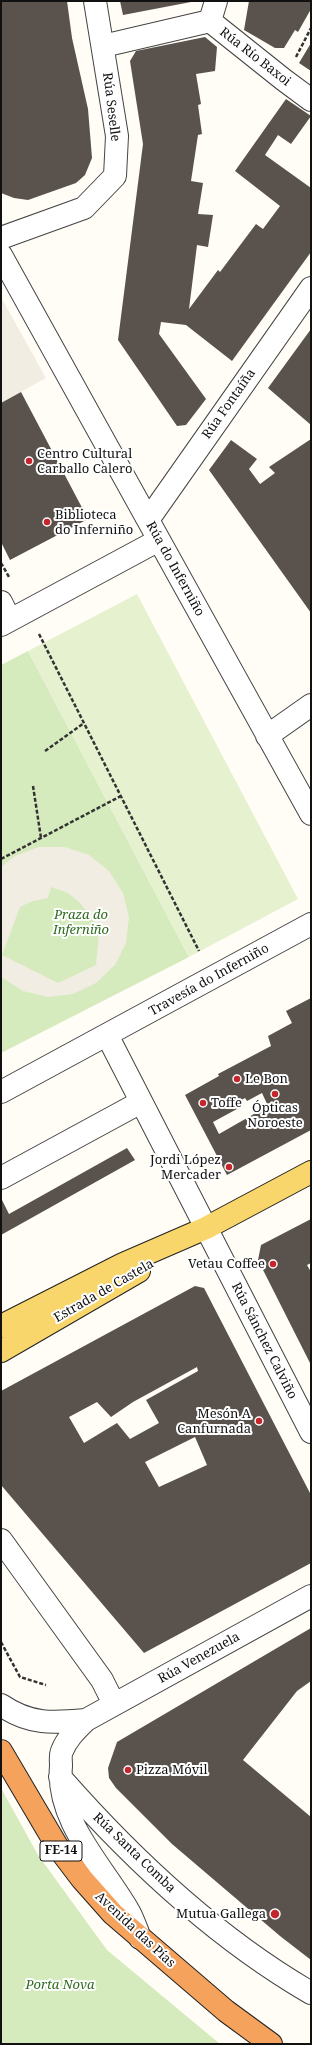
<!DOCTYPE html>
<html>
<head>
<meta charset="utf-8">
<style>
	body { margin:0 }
	#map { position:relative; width:312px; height:2045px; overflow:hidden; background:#fffdf5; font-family:"Noto Serif",serif }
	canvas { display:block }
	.frame { position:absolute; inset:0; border:2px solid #111; pointer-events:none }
</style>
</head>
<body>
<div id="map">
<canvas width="312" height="2045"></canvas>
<div class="frame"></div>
</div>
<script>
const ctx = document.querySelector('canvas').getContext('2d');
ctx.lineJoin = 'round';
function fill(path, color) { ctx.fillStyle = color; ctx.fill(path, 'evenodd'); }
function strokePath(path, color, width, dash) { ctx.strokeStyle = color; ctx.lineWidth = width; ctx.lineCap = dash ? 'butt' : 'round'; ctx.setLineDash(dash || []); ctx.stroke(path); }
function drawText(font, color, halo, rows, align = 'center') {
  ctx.font = font + ' "Noto Serif",serif'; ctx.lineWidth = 4; ctx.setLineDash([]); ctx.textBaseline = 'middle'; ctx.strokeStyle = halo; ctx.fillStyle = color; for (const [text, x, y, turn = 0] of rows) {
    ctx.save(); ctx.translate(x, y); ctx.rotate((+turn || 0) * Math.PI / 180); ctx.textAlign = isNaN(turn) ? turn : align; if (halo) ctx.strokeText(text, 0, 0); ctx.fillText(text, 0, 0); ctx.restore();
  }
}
const green = new Path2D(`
	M28,651L189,957L1,1053V665Z
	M1,1788L38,1855L107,1950L220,2044H1Z`);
const pitch = new Path2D(`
	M137,594L298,899L189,957L28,651Z`);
const plaza = new Path2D(`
	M1,297L46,378L1,403Z
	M39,847H65L89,855L109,871L123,893L129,917L126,943L115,965L96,983L73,994L48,997L23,991L1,977V867L15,856ZM51,887L68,893L80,903L92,918L99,933L96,965L58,983L2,955L20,907L33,901L48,898Z`);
const building = new Path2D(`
	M1,1H67L72,38L88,109L92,158L85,175L76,183L28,200L14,198L1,193Z
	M120,1H191V2L123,15Z
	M249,1H311V9L298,32L295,30L284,48H275L244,30Z
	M205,37L217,47L215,71L196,74L201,104L198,105L202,134L198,135L191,181L203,183L198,214L213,215L208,247L197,245L189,309L218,270L220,272L256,224L263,229L280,206L235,171L286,99L311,116L291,144L278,135L265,155L311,188V252L232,361L186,325L161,322L159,334L206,399L186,425L177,426L118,340L143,144L130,61L136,51Z
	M311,43V71L299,63Z
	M311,329V425L268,388Z
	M21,392L88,519L10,560L1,542V403Z
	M311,439V613L209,470L231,440L257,459L249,469L260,484L275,473L269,467Z
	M311,998V1130L227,1175L185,1095L219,1076L218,1074L271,1046L268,1036L292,1023L286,1011ZM262,1093L268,1106L219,1134L213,1122L237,1109L234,1104L245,1098L247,1101Z
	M127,1148L135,1160L1,1235V1201L2,1200L9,1214Z
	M311,1219V1263L307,1265L311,1272V1365L258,1260L261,1245Z
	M195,1286L204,1288L311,1495V1563L144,1653L1,1485V1391ZM197,1367L198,1371L146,1400L159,1423L130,1439L117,1423L84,1443L69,1417L97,1402L111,1417L133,1402ZM195,1437L207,1465L159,1487L145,1462Z
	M311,1628V1681L297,1691L243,1760L311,1817V1960L280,1936L172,1844L116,1788L109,1778L108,1768L117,1742Z`);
const path = new Path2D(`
	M296,57L311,28
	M1,563L9,577
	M39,634L199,951
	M45,751L84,723
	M33,786L41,838
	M1,859L121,796
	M1,1642L20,1677L46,1685`);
const minor = new Path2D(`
	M210,21L284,80L311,100
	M210,21L216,1
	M103,46L210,21
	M1,238L84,208L115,176L117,136L95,1
	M1,255L311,814
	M148,520L311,288
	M1,602L10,620
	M1,625L159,540
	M267,736L311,705
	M107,1035L311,1432
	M1,1092L311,924
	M1,1178L141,1102
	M1,1540L102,1680L114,1704
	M1,1705C30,1725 53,1723 86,1720
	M60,1777C132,1859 216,1938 311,1993
	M140,1938C136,1928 133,1918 128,1910C102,1865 56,1821 61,1766C61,1761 60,1755 62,1751C67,1738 77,1729 86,1720L311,1596`);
const major = new Path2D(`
	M1,1326L123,1264L206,1228L311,1172
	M1,1351L139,1271`);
const highway = new Path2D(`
	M1,1751L57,1846L82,1879L113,1914L226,2011L271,2044`);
const markers = [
	[29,461,4,"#c4262e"],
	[47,522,4,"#c4262e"],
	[237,1079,4,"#c4262e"],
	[275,1094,4,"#c4262e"],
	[203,1103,4,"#c4262e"],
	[229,1167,4,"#c4262e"],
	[273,1264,4,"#c4262e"],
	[259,1421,4,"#c4262e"],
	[128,1770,4,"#c4262e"],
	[275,1914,5,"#c4262e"]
];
const shields = [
	[61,1851,42]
];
const shieldNames = [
	["FE-14",61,1851]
];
const streetNames = [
	["Rúa Río Baxoi",255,57,38],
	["Rúa Seselle",111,107,83],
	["Rúa Fontaíña",229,404,-55],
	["Rúa do Inferniño",175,569,61],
	["Travesía do Inferniño",209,980,-29],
	["Estrada de Castela",104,1291,-30],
	["Rúa Sánchez Calviño",264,1341,63],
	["Rúa Venezuela",199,1658,-29],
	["Rúa Santa Comba",134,1853,44],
	["Avenida das Pías",135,1930,43]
];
const poiNames = [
	["Centro Cultural",37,454],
	["Carballo Calero",37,469],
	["Biblioteca",55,515],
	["do Inferniño",55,530],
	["Le Bon",245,1079],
	["Toffe",211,1103],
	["Ópticas",275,1108,"center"],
	["Noroeste",275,1123,"center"],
	["Jordi López",221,1160,"right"],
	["Mercader",221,1175,"right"],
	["Vetau Coffee",265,1264,"right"],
	["Mesón A",251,1414,"right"],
	["Canfurnada",251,1429,"right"],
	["Pizza Móvil",136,1770],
	["Mutua Gallega",266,1914,"right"]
];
const parkNames = [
	["Praza do",81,915],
	["Inferniño",81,930],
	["Porta Nova",60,1985]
];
fill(green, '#d5ebbd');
fill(pitch, '#e6f2cf');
fill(plaza, '#f1ede2');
fill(building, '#5a524d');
strokePath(minor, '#444', 24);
strokePath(major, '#222', 24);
strokePath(highway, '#222', 24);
strokePath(path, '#333', 2.5, [4, 2]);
strokePath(minor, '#fff', 22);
strokePath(major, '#f9d66b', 22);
strokePath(highway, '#f5a25d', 22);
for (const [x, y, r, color] of markers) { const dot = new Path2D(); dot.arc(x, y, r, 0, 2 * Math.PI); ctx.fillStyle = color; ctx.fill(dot); strokePath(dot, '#fff', 1.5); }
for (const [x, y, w] of shields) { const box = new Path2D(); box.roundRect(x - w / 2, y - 10, w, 20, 3); ctx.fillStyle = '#fff'; ctx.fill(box); strokePath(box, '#111', 1); }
drawText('bold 12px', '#111', null, shieldNames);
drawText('13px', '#111', '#fff', streetNames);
drawText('13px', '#111', '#fff', poiNames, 'left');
drawText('italic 13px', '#2f6b1f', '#fff', parkNames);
</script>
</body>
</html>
